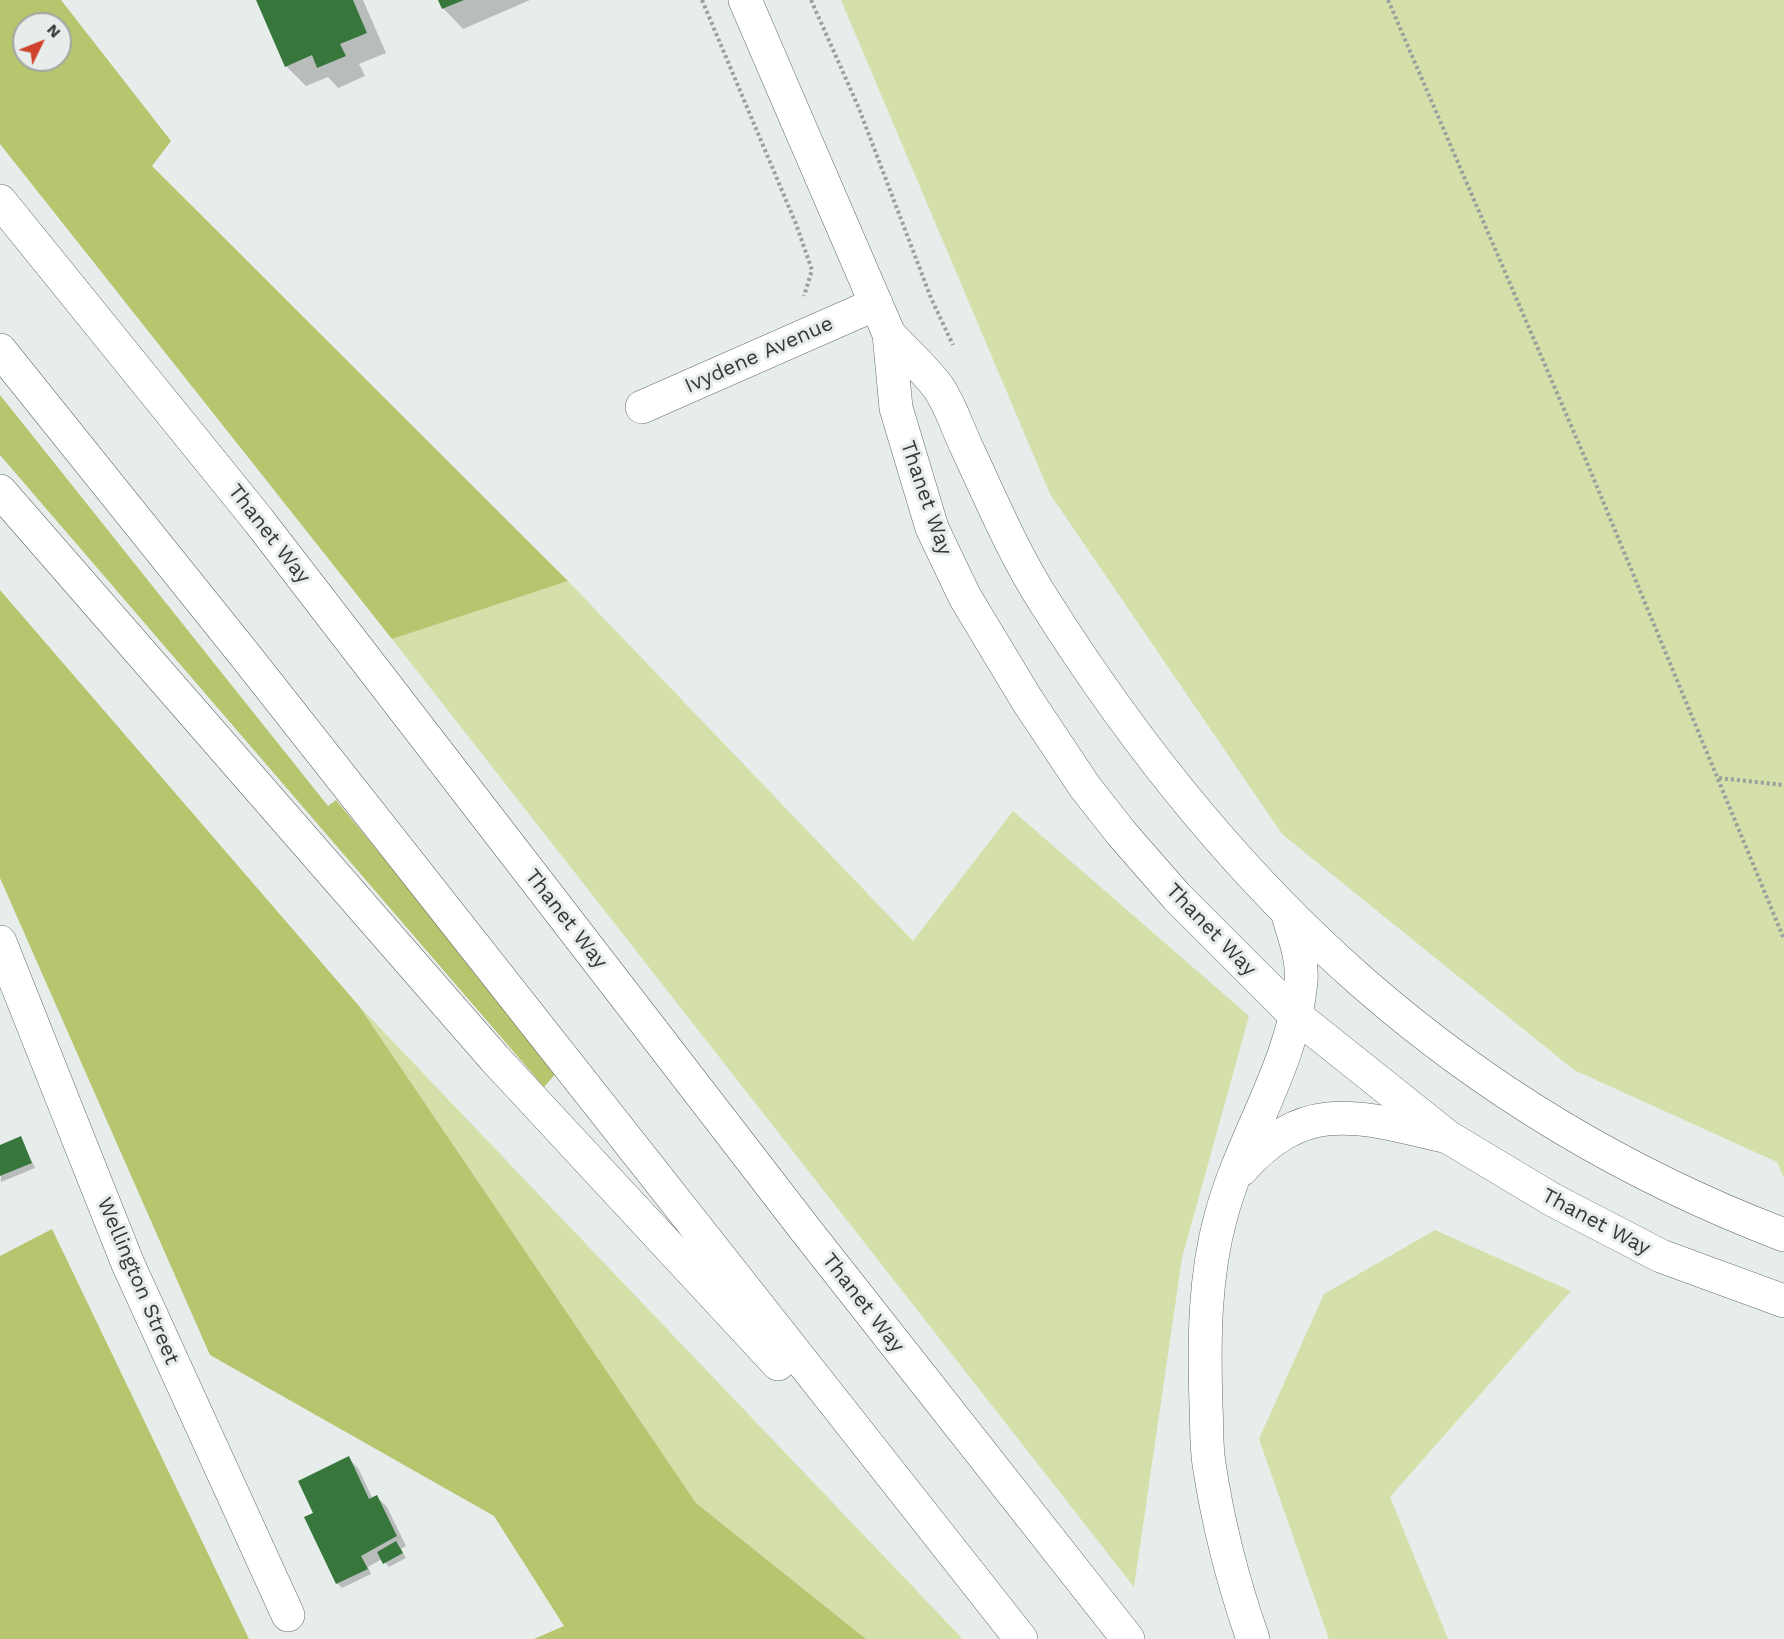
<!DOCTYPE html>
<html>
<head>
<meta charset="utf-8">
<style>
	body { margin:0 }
	#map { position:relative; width:1784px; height:1639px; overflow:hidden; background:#e7edeb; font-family:"Work Sans",sans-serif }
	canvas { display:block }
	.north { position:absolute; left:12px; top:12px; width:60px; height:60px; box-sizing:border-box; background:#e7edeb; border:2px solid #a1a5a4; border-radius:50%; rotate:47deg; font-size:16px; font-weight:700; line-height:24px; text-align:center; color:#373939 }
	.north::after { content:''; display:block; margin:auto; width:21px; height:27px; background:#cf432c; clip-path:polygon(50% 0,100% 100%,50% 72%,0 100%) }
</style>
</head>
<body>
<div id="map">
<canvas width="1784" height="1639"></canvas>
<div class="north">N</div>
</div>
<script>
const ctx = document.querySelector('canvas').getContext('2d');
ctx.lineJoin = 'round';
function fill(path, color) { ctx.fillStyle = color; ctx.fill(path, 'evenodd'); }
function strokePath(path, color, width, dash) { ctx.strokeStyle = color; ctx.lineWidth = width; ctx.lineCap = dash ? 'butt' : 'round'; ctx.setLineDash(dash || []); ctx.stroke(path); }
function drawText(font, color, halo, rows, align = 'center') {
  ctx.font = font + ' "Work Sans",sans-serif'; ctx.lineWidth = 6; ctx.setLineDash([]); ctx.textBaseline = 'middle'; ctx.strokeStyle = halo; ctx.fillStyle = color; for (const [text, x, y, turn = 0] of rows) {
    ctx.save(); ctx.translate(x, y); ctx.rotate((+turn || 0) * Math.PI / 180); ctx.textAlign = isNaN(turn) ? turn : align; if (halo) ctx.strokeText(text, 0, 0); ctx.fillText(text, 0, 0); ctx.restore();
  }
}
const green = new Path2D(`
	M841,0H1784V1178L1777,1162L1574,1070L1282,834L1050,494Z
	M568,581L913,941L1013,811L1249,1016L1182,1258L1134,1587L392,639Z
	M359,1006L958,1634L962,1639H866L696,1503Z
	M1435,1230L1571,1291L1390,1497L1448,1639H1329L1259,1439L1324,1294Z`);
const forest = new Path2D(`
	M0,0H61L171,141L152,166L568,581L392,639L0,144ZM24,24H60V60H24Z
	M0,395L328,806L336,800L558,1071L544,1087L0,455Z
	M0,590L359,1006L696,1503L866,1639H534L564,1626L494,1516L210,1355L0,878Z
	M52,1229L249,1639H0V1256Z`);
const shadow = new Path2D(`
	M258,0H363L386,53L359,64L365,76L338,88L328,77L306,86L286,66Z
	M440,0H530L463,29L443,8Z
	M20,1138L35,1168L1,1182L0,1146Z
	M348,1458L358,1468L373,1499L377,1497L387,1507L406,1546L401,1549L406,1558L389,1567L382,1559L368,1567L371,1574L342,1588L337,1583L315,1513Z`);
const building = new Path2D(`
	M256,0H353L367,33L340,44L346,56L317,68L312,55L285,67Z
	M438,0H464L442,9Z
	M21,1136L32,1163L0,1176V1145Z
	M349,1456L369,1499L377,1495L397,1536L361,1556L368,1569L336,1584L304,1517L313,1513L298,1481Z
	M396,1541L403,1553L383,1564L377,1552Z`);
const path = new Path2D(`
	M702,0L796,224L812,270L804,296
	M811,0L858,106L931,298L953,345
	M1388,0L1588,465L1784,939
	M1719,778L1784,785`);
const minor = new Path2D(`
	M642,407L876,304
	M0,942L128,1264L288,1615`);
const primary = new Path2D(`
	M745,0L889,334L896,408L932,528L965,597L1027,700L1085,787L1122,834L1177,897L1295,1015L1448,1137L1553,1200L1661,1256L1784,1301
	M889,334C904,351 924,368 938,387C950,404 957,427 966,446C991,499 1014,555 1046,604C1230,895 1459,1111 1784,1235`);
const trunk = new Path2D(`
	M0,201L259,521L808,1233L1128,1639
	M0,350L244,654L1021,1639
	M0,491L495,1059L778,1364
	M1241,1170C1307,1095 1363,1118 1448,1137
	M1253,1639C1233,1582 1218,1523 1209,1464C1206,1445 1207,1424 1206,1405C1204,1342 1204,1277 1221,1216C1242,1137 1294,1063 1301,981C1303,958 1294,936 1288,915`);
const streetNames = [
	["Ivydene Avenue",759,355,-24],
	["Thanet Way",926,498,71],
	["Thanet Way",269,534,52],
	["Thanet Way",566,919,52],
	["Thanet Way",1211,930,46],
	["Thanet Way",1596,1222,28],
	["Wellington Street",138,1281,67],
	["Thanet Way",863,1303,52]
];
fill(green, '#d5dfa9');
fill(forest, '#b6c56e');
fill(shadow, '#0003');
fill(building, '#37773c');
strokePath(minor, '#666c6a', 34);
strokePath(primary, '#666c6a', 34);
strokePath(trunk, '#666c6a', 34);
strokePath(path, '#9b9f9e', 4, [3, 3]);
strokePath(minor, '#fff', 33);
strokePath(primary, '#fff', 33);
strokePath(trunk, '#fff', 33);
drawText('21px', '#373939', '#e7edeb', streetNames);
</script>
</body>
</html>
